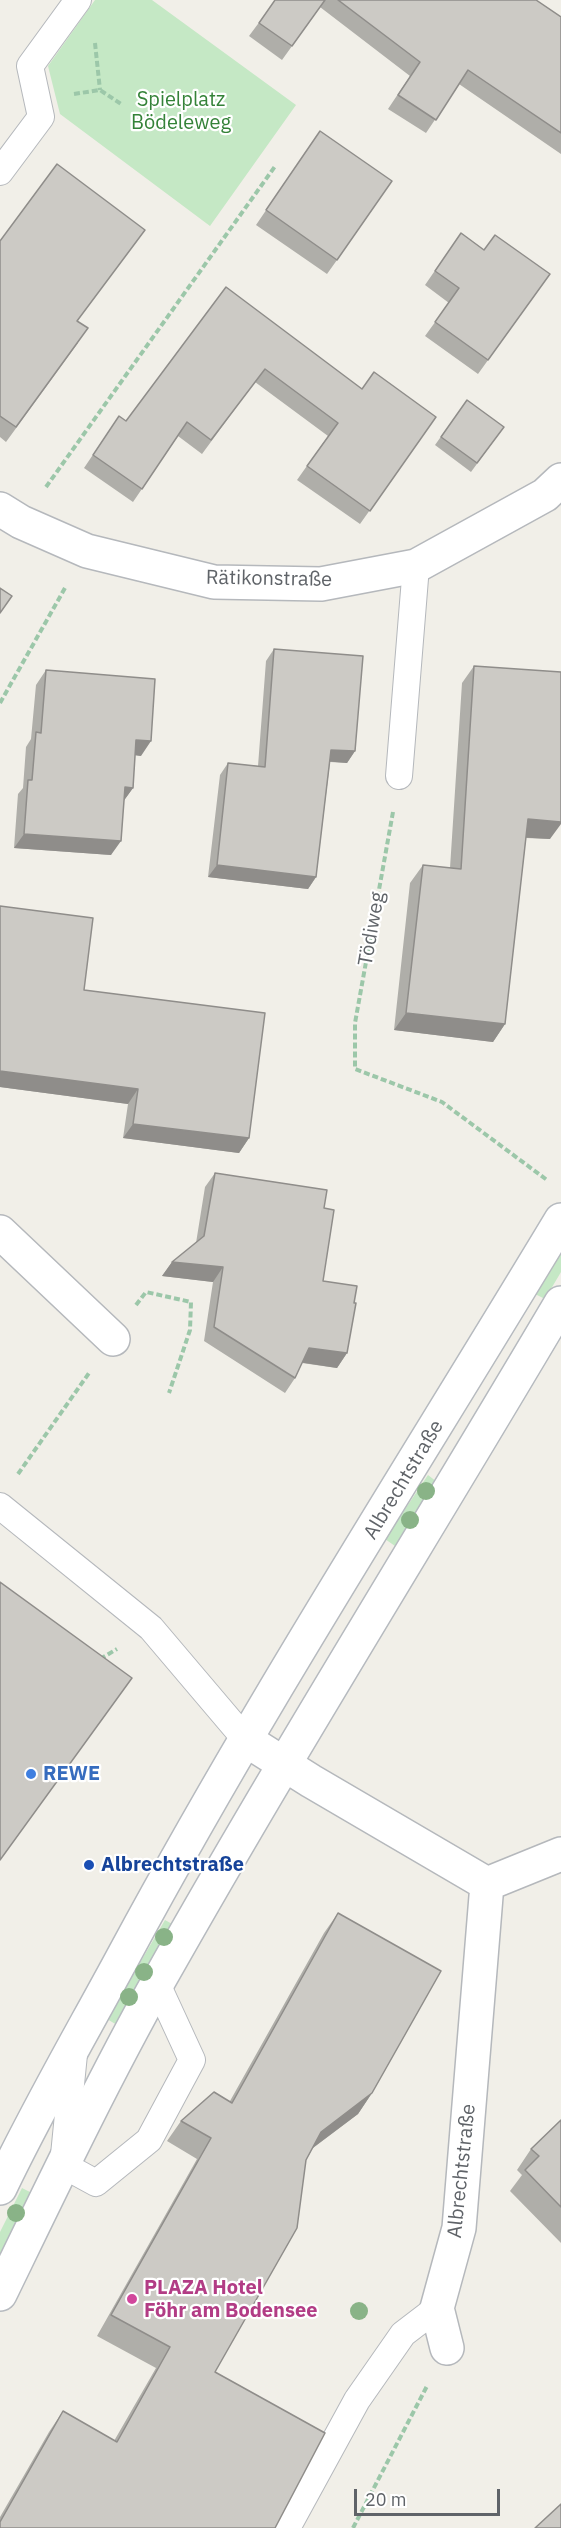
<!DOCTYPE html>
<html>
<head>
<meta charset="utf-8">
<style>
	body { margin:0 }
	#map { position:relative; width:561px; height:2528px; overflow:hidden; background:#f1efe8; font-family:"IBM Plex Sans",sans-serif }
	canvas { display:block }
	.scale { position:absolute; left:354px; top:2489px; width:146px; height:27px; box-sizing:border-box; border:3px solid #5f6368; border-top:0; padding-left:8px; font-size:18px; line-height:21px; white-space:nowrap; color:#5f6368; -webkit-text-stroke:4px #fff; paint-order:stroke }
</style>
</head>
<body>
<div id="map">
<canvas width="561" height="2528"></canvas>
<div class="scale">20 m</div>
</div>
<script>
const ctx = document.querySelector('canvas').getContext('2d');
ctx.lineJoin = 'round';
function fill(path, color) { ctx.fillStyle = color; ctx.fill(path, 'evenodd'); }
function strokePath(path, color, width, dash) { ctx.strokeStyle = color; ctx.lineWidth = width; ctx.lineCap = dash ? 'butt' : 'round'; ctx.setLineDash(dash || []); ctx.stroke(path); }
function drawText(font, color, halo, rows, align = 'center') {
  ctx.font = font + ' "IBM Plex Sans",sans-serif'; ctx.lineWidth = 4.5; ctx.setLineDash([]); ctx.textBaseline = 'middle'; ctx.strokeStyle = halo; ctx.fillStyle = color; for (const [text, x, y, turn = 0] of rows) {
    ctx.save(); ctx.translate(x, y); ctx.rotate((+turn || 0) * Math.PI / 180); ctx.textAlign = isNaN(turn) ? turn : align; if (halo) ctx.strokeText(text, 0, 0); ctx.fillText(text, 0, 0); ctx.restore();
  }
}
const green = new Path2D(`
	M95,0H152L296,105L210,226L60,114L48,66Z
	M561,1252V1272L545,1299L535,1294Z
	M428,1475L437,1482L395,1546L385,1539Z
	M165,1920L174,1925L117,2025L107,2019Z
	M22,2188L32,2193L0,2257V2232Z`);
const path = new Path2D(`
	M95,43L100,90
	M74,94L100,90L121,104
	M46,487L276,165
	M0,703L65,588
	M393,812L355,1023V1069L442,1102L547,1180
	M136,1305L146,1292L191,1302L190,1330L169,1393
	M18,1474L89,1373
	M100,1659L117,1649
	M353,2528L427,2386`);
const service = new Path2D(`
	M0,172L41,117L30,66L78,0
	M399,776L416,566
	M0,1506L151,1628L246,1740
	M74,2054L63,2165L96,2183L149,2140L192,2060L157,1984
	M287,2528L357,2400L403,2334L437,2308`);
const minor = new Path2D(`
	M0,509L21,522L87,551L214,582L321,584L416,566L545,495L561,480
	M0,1232L113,1339
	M246,1740L311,1781L487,1884L459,2228L437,2308L447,2348
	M487,1884L561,1854`);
const secondary = new Path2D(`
	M0,2188C38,2108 82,2033 124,1955C259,1704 414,1464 561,1220
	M0,2294C51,2189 101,2084 158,1982C287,1753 427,1530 561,1303`);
const trees = [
	[426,1491],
	[410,1520],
	[164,1937],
	[144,1972],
	[129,1997],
	[16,2213],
	[359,2311]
];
const wall = new Path2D(`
	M274,0H536L561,17V154L459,84L426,133L388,109L410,76L320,7L282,60L249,36L275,1Z
	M320,131L337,260L327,274L256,225Z
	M461,233L484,250L550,274L478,374L425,336L449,303L425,285Z
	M0,241L78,321V343L6,442L0,437Z
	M226,287L362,389L436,417L360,524L297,480L328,436L255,382L202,454L178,436L133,502L84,468L119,416L126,421Z
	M467,400L504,427L471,472L435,445Z
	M274,649L355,751L347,763L330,762L316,877L308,889L208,877L220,775L228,763L258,766L266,661Z
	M474,666L550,839L526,838L505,1024L493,1042L394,1030L410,883L423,865L450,868L462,683Z
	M46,670L141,756L135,755L133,788L124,800L111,855L14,848L18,794L23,788L26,747L31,739L36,685Z
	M0,906L84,990L249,1138L239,1153L123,1138L128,1104L0,1087Z
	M215,1173L324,1208L323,1281L347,1353L337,1368L302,1363L295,1378L285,1393L204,1341L213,1282L162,1276L172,1262L196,1243L205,1187Z
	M338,1913L372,2093L358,2114L313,2148L306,2160L215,2372L0,2528V2517L49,2432L63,2411L114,2441L156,2368L97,2336L197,2159L167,2141L181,2121L230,2101L324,1933Z
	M561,2120V2243L510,2191L522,2175L517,2170L531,2149Z`);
const shadedWall = new Path2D(`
	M136,740L151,741L141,756L126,754Z
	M331,750L355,751L347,763L323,761Z
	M125,787L133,788L123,802Z
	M528,819L561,822V824L550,839L515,837Z
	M24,834L121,841L111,855L14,848Z
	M217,865L316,877L308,889L208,877Z
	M406,1013L505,1024L493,1042L394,1030Z
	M0,1071L138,1089L128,1104L0,1087Z
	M133,1124L249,1138L239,1153L123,1138Z
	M172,1262L223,1267L213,1282L162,1276Z
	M309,1348L347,1353L337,1368L298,1362Z
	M372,2093L358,2114L306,2153L321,2132Z`);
const building = new Path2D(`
	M275,0H325L292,46L259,23Z
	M338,0H536L561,17V133L468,70L436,120L398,95L420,62Z
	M320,131L392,181L337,260L266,210Z
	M57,164L145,230L77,321L88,328L16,427L0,416V241Z
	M461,233L484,250L495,235L550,274L488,360L435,322L459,288L435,271Z
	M226,287L362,389L374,372L436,417L370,511L307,466L338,423L265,369L211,440L187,422L142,489L93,455L119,416L126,421Z
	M467,400L504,427L477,463L441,437Z
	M0,588L12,596L0,613Z
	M274,649L363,656L355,751L331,750L316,877L217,865L228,763L265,767Z
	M474,666L561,672V822L528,819L505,1024L406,1013L423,865L461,869Z
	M46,670L155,679L151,741L136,740L133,788L125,787L121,841L24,834L28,780H32L36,732L41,733Z
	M0,906L93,918L84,990L265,1013L249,1138L133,1124L138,1089L0,1071Z
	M215,1173L327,1190L324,1208L334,1210L323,1281L357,1286L354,1303H356L347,1353L309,1348L295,1378L214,1327L223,1267L172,1262L204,1236Z
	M0,1582L132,1678L0,1860Z
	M338,1913L441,1971L372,2093L321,2132L306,2160L297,2228L215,2372L325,2433L275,2528H0V2522L63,2411L117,2442L170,2347L111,2315L211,2138L181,2121L214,2092L232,2103Z
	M561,2120V2207L525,2170L539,2156L531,2149Z
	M561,2504V2528H535Z`);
const markers = [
	[31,1774,6,"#3f7fe0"],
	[89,1865,6,"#1a4fb4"],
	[132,2299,6,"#d1479c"]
];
const parkNames = [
	["Spielplatz",181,100],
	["Bödeleweg",181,123]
];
const streetNames = [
	["Rätikonstraße",269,579,1],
	["Tödiweg",372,929,-80],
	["Albrechtstraße",404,1480,-59],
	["Albrechtstraße",462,2171,-84]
];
const shopNames = [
	["REWE",43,1774]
];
const transitNames = [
	["Albrechtstraße",101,1865]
];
const hotelNames = [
	["PLAZA Hotel",144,2288],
	["Föhr am Bodensee",144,2311]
];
fill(green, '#c5e8c5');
strokePath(service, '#b5b8bc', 28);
strokePath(minor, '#b5b8bc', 36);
strokePath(secondary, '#b6babf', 36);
strokePath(path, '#9cc7a9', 4, [6, 3]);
strokePath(service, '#fff', 26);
strokePath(minor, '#fff', 33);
strokePath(secondary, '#fff', 33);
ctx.fillStyle = '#89b387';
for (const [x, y] of trees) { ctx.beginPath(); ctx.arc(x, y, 9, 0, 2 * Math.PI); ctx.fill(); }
fill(wall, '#afaea9');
fill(shadedWall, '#8f8d8a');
fill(building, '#cccac5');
strokePath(building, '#8f8d8a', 1.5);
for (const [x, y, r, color] of markers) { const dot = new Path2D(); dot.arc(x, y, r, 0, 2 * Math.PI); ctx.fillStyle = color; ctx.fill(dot); strokePath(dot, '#fff', 2); }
drawText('20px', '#348238', '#fff', parkNames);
drawText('20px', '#5f6368', '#fff', streetNames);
drawText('bold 20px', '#366cbe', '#fff', shopNames, 'left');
drawText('bold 20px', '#164399', '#fff', transitNames, 'left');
drawText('bold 20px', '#b23c85', '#fff', hotelNames, 'left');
</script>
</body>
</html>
